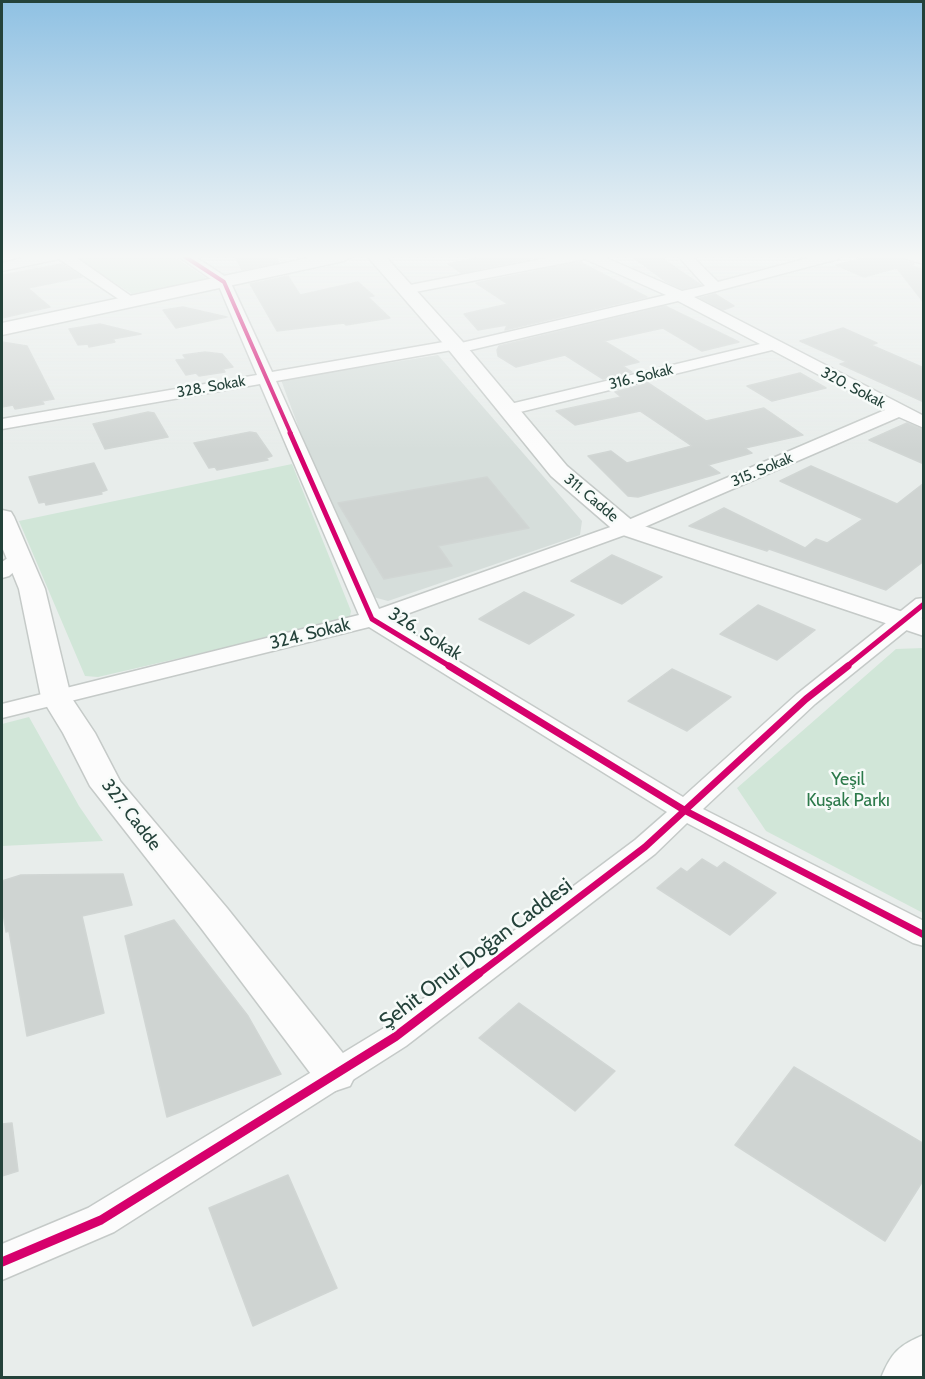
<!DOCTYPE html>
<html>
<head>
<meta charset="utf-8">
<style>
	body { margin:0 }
	#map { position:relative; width:925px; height:1379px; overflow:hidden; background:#e8edeb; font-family:Cabin,sans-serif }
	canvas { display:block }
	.frame { position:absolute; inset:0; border:3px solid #24423a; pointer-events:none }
</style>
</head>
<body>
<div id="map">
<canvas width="925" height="1379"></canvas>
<div class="frame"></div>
</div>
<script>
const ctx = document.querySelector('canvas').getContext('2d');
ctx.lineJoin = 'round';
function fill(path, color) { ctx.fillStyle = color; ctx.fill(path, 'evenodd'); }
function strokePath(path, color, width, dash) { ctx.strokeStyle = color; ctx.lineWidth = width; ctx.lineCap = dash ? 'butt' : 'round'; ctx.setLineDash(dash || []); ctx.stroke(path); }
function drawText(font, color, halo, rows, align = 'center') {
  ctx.font = font + ' Cabin,sans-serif'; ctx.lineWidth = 5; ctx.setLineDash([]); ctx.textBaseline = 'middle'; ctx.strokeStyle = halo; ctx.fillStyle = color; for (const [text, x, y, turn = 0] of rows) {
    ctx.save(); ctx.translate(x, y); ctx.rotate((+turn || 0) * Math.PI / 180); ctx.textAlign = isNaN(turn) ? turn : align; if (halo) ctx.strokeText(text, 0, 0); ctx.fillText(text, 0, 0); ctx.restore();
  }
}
const built = new Path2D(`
	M438,355L582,521L580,535L388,601L373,597L320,485L281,380Z`);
const green = new Path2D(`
	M79,256H173L208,279L132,294L79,260Z
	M292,464L351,611L350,616L340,621L98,677L85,676L19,521Z
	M923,648H924L923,913L766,831L737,788L896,649Z
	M29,717L79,806L103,841L2,846V724Z`);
const building = new Path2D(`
	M235,256H275L279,262L242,270Z
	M485,256H543L461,273L448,264Z
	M631,256H659L701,285L682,289L665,281Z
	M871,256H903L905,261L914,264L910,265L924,270V303L897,268L864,277L836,265Z
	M580,262L647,297L505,330L507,325L478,330L464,314L508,304L476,283Z
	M62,264L82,277L28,288L50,307L2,318V275Z
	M288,276L300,295L358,282L374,296L368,297L390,318L346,325L344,323L277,331L250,284Z
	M715,294L734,306L723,310L700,298Z
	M665,306L739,342L702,351L663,328L604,341L639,362L623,366L632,372L603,379L565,355L516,367L498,356L497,350L499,346Z
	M183,307L227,317L176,328L163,310Z
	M100,324L141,334L113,339L115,342L89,347L88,344L78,345L69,329Z
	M843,328L877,343L871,345L924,368V402L840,364L847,362L800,341Z
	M2,342L27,346L54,399L42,401L44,404L15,409L13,405L2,407Z
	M205,352L222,354L233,367L223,369L225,372L199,376L196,373L186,375L176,360L186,359L183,355Z
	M800,373L826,388L772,401L747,386Z
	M648,383L706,421L764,408L803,435L745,448L752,453L708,465L720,473L638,497L628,496L588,456L611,451L627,463L692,446L640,411L575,425L556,411L621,397L615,392Z
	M148,412L154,413L168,437L105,449L93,424Z
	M907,423L924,430V464L869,440Z
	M250,432L256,433L272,456L266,458L268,460L217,470L215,467L209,468L194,443Z
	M94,463L107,490L101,492L102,494L46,505L45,502L39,503L29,477Z
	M811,466L897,504L924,483V561L886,590L769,549L767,551L689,526L724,508L805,548L816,539L827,543L863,519L780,481Z
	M487,477L529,528L438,546L452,566L384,579L338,503Z
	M612,555L662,577L622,604L571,581Z
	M524,592L537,598L574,615L529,644L479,619Z
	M758,605L815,630L777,660L720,634Z
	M672,669L731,697L687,731L628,701Z
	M702,859L717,868L724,862L776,893L730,935L657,888L681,868L687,872Z
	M123,874L132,905L82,916L104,1013L27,1036L9,931L6,932L2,906V881L21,875Z
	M174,920L248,1016L281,1074L167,1117L125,936Z
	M519,1003L615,1071L575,1111L479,1038Z
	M794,1067L924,1144V1179L885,1241L735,1145Z
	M12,1123L18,1171L2,1176V1124Z
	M288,1175L337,1288L253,1326L209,1208Z`);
const minor = new Path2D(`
	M32,256H74L138,301L131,305L126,304L59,259L2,271V263Z
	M178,256H194L229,279L272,372L455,340L461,343L666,295L585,259L405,294L400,293L398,290L405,286L557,256H602L682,291L705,286L678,256H692L718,282L816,256H839L838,259L694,297L924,416V428L899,417L633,532L390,620L683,797L797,694L916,599L924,598V616L815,704L703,809L924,921V946L913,943L687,823L655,854L406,1046L114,1232L2,1280V1244L88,1208L384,1028L635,840L667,812L369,627L2,718V704L359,615L260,384L2,429V419L257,375L218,284ZM678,301L760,344L502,406L499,410L502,414L508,415L772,350L885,410L619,524L379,609L276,381L452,350L458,353Z
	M905,256H924V264L906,259Z
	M19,553L26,555L29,559L9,576L2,578V562L12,555Z`);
const tertiary = new Path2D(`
	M318,256H352L344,261L2,335V323Z
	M367,256H385L462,341L567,466L635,523L924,619V636L617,533L551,476L448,349Z
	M2,510L11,512L14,517L45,589L71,697L95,733L120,781L227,908L350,1062L356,1074L350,1086L335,1091L320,1086L201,928L90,786L63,733L41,697L19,589L2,547Z`);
const secondary = new Path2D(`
	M924,1335V1378H881C891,1353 899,1345 924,1335Z`);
const cyclewayFar3 = new Path2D(`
	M184,256L224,282L291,434`);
const cyclewayFar2 = new Path2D(`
	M290,433L372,619L451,667
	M846,667L924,604`);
const cyclewayFar1 = new Path2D(`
	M449,666L684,810L924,935
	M477,975L645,847L806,699L848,666`);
const cycleway = new Path2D(`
	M2,1262L101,1220L395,1037L479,973`);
const farStreetnames = [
	["316. Sokak",641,377,-14],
	["328. Sokak",211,387,-10],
	["320. Sokak",853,388,28],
	["315. Sokak",762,470,-23],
	["311. Cadde",591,498,40]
];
const streetNames = [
	["324. Sokak",310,634,-14],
	["326. Sokak",425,634,32],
	["327. Cadde",131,815,52]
];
const parkNames = [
	["Yeşil",848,780],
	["Kuşak Parkı",848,801]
];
const nearStreetnames = [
	["Şehit Onur Doğan Caddesi",476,954,-37]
];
fill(built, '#d6dedb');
fill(green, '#d1e6d8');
fill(building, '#cfd4d2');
strokePath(building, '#d1d6d4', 1.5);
strokePath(minor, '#c5cac8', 3);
strokePath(tertiary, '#c5cac8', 3);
strokePath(secondary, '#c3cbc8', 3);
fill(minor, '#fcfcfc');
fill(tertiary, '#fcfcfc');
fill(secondary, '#fcfcfc');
strokePath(cyclewayFar3, '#d6006c', 4);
strokePath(cyclewayFar2, '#d6006c', 5);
strokePath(cyclewayFar1, '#d6006c', 7);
strokePath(cycleway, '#d6006c', 9);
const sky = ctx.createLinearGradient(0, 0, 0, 450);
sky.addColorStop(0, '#8fc1e3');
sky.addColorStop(0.57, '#f5f7f6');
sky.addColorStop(1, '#f5f7f600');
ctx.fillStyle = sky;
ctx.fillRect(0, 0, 925, 450);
drawText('15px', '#24423a', '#f7fbf9', farStreetnames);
drawText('18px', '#24423a', '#f7fbf9', streetNames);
drawText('18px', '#2d7a4b', '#f7fbf9', parkNames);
drawText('21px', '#24423a', '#f7fbf9', nearStreetnames);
</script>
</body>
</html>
